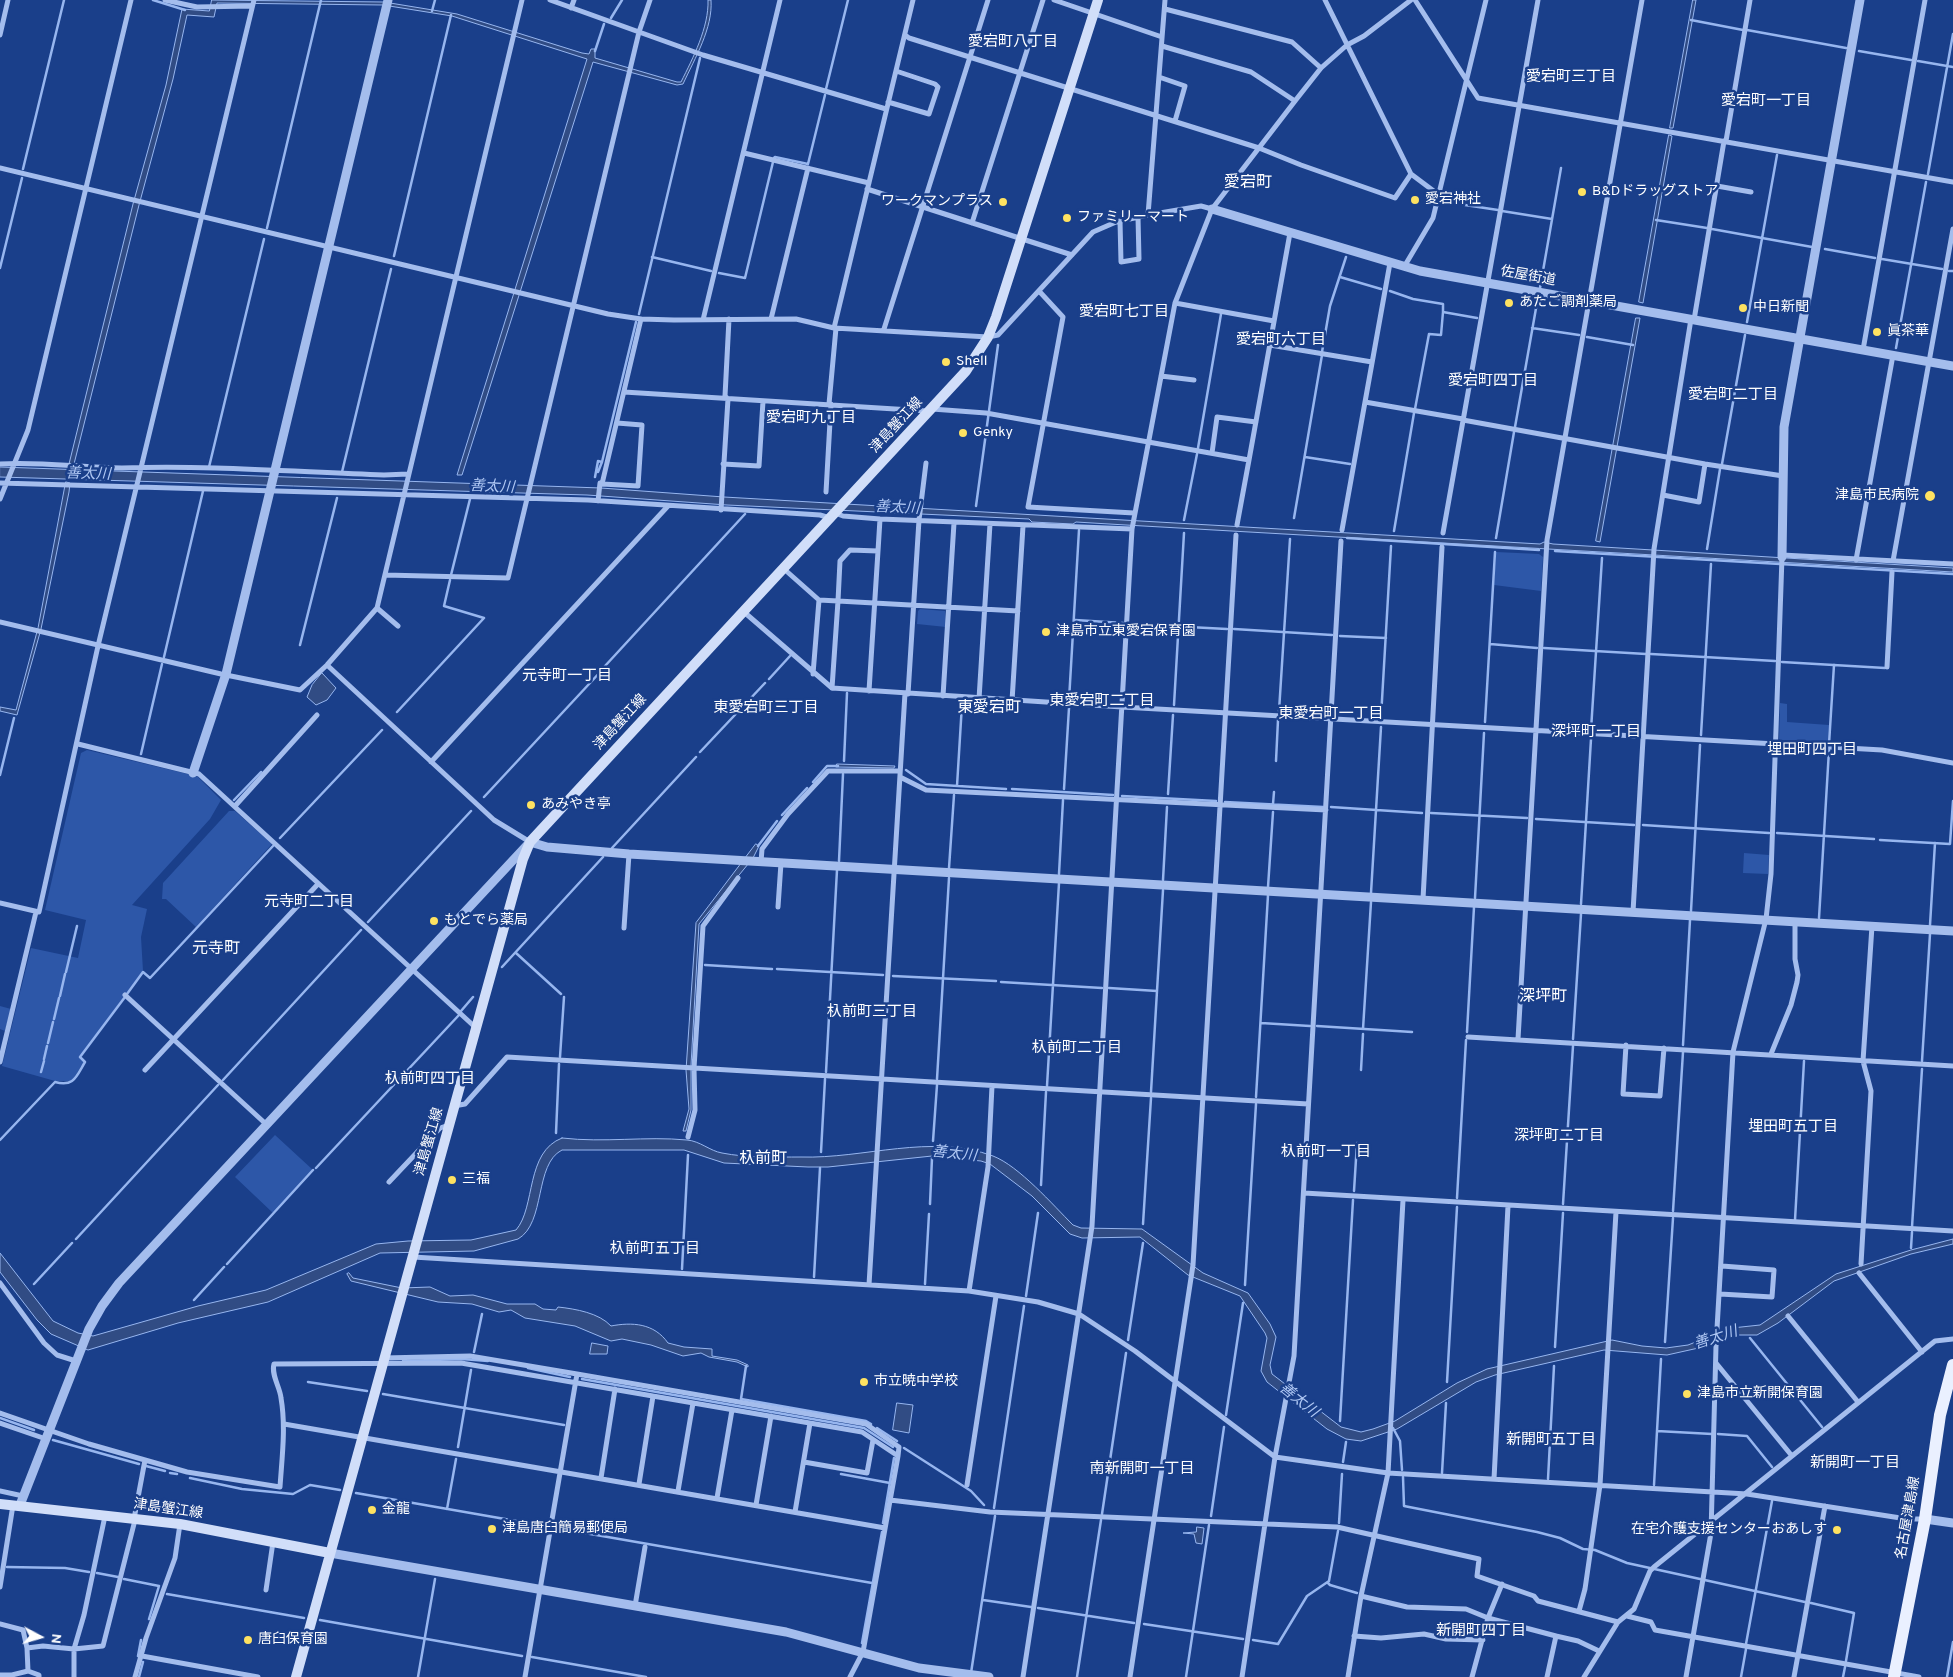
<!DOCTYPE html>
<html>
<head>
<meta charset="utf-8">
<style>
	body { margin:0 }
	#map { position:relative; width:1953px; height:1677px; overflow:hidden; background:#1a3f8a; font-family:Overpass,sans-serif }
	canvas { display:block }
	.north { position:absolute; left:15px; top:1612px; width:50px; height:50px; -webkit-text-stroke:4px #1a3f8a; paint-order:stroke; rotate:96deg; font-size:14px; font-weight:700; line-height:20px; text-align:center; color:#fff }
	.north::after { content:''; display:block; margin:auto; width:18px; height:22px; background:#fff; clip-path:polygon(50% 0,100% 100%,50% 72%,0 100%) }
</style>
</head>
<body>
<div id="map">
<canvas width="1953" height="1677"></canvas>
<div class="north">N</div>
</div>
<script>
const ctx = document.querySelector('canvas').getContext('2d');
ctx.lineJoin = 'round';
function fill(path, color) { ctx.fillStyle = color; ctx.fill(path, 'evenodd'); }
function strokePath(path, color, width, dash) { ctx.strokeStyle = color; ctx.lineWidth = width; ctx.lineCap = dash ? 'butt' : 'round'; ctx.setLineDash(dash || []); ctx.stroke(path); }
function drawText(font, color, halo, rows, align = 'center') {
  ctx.font = font + ' Overpass,"Noto Sans JP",sans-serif'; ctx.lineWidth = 5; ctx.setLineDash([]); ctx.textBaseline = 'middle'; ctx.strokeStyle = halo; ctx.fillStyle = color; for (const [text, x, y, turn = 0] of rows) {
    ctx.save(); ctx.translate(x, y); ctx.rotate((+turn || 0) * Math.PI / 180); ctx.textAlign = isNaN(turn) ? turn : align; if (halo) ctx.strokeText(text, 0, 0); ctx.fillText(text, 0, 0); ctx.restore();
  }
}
const green = new Path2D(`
	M1496,552L1539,554L1543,557L1541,591L1494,585Z
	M920,609L945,611L946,627L917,624L918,611Z
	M1780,703L1787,704V722L1829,725L1828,744L1782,742L1779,739Z
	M87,750L192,775L198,777L221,800L210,819L132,905L147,909L141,937L143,971L80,1057L84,1062L72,1081H55L2,1066L31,948L78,958L86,920L45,910L81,753Z
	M229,811H235L272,844L196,927L166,899H162L163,883Z
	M1744,853L1769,855L1768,874L1743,873Z
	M0,1006L11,1009L5,1031L0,1029Z
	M275,1135L313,1170L273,1213L235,1177Z`);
const water = new Path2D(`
	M212,0L384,2L457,14L582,53L589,54L591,49H595V58L677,82H681C693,58 709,27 708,0H711C713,28 695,58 683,84L677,85L593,62L462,475H457L587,59L452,16L383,5L217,3L214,17L187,15L173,79L139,205L74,464H69L133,204L166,85L182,9L209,11Z
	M1693,0H1696L1673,128H1670Z
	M1669,135L1672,136L1643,303L1639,302Z
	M1636,318H1640L1600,542L1596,541Z
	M0,467L601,488L724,497L1540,544L1544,542L1553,544L1953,568V572L1126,525L1076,522L1073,524L1032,522L1029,519L727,505L587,495L0,477Z
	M66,482L70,483L69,492L41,629L17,715L0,711V707L16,710L38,628Z
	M322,673L336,688L327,700L316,705L307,697L312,685Z
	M837,764L895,766L894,768L836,767Z
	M756,844L759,846L753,858L699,924L691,1065V1110L686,1131H683L689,1109L686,1070L696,923Z
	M562,1138C604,1143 646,1136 687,1140C700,1141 710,1151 722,1153C747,1158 776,1157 801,1157C864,1159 931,1133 993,1156C1019,1166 1053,1205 1073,1225L1081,1228L1142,1229L1203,1273L1248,1293L1270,1324L1276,1337L1270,1365L1272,1374L1341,1427L1361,1432L1373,1429L1395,1421L1457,1383L1487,1369L1612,1340L1642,1346L1666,1348L1688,1345L1732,1328L1760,1325L1836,1274L1911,1250L1953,1239V1244L1911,1254L1834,1281L1778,1323L1757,1335H1732L1712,1345L1667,1355L1604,1350L1495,1375L1476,1382L1397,1429L1361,1441L1346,1439L1327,1429L1267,1382L1261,1371L1267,1338L1265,1333L1240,1296L1188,1275L1140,1237L1082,1238L1070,1234L1032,1196L990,1164L981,1161L932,1156L828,1167H808L724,1163L684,1150H562C534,1164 546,1223 518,1239L474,1251L380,1253L268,1302L178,1323L88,1350L51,1334L37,1320L0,1272V1253L53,1321L78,1333L93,1336L198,1306L266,1290L376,1244L408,1241L471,1240L516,1230C536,1207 525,1152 562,1138Z
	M349,1273L353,1278L402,1288L430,1287L450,1296L473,1295L507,1304H535L543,1309L556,1310L558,1307C576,1309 599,1313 611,1326C632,1322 654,1323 668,1343L684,1347L712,1349V1356L737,1360L748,1365V1367L737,1362L709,1357L701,1353L683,1356L651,1345L622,1339L611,1341L575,1326L525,1318L511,1310L499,1312L472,1304L438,1302L351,1281L347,1274Z
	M592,1343L608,1346L607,1354H590Z
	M897,1403L913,1405L909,1433L893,1430Z
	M1197,1527L1204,1528L1202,1544L1196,1543L1194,1534L1183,1533L1196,1532Z`);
const stream = new Path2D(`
	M153,0L185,10
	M432,11L435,0
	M611,18L622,0
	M1691,20L1743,30
	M1747,30L1846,48
	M595,51L604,24
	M1859,51L1911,60
	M1918,61L1953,67
	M826,89L848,0
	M774,158L775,157L808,164L825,95
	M23,169L64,0
	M1928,174L1953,34
	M1465,205L1498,210
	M1502,211L1552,219
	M1656,220L1707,228
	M267,228L321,0
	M1712,229L1812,247
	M1825,249L1875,258
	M394,256L451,15
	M652,257L711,271
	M1882,259L1942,269
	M0,268L22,178
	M1949,271H1953
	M719,273L745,278L773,162
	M1340,277L1381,289
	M1540,288L1561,168
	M1390,291L1413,299L1443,304V312L1477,318
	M639,314L700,58
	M1747,322L1777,155
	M1532,328L1579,335
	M1587,337L1633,345
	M1896,348L1926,182
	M1322,352L1330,306L1346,257
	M1415,409L1429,334L1441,335L1443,312
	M1515,427L1538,297
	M1198,448L1221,314
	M1305,457L1350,464
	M1722,464L1745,335
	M209,467L264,239
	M342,472L391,269
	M598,472L602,462
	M595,477L598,461L602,462L636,322
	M976,506L998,345
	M1294,518L1322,355
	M1184,520L1197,454
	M1394,531L1414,413
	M1347,538L1539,550
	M1496,538L1514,432
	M1707,549L1720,469
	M1555,551L1953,574
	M451,575L470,499
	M1075,620L1123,623
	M1131,624L1227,629
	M1234,629L1332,635
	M1340,636L1386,638
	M1490,644L1537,648
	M300,645L337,498
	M1544,648L1646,654
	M1651,654L1775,661
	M164,657L203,491
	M1782,662L1885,668
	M605,666L745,514
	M769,679L790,656
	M1069,700L1079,530
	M1174,705L1184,533
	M1279,711L1290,539
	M397,712L484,618L444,606L450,580
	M1381,717L1391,546
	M1485,722L1495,552
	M1591,730L1602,558
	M1701,735L1711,564
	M1829,744L1834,665
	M700,752L765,683
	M141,754L162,664
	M844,761L847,693
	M1276,761L1278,720
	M906,770L926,784L1006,789
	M0,775L14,718
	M813,782L827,766H838
	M957,786L962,704
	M1012,789L1113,795
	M1064,789L1069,708
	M1168,794L1173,715
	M1122,796L1216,801
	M484,797L603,669
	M234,800L261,772
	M1225,802L1323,807
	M1273,804L1274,792
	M1331,807L1422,813
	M1431,813L1527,818
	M782,815L807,788
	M1536,819L1634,825
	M1643,825L1769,833
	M1777,833L1874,839
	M280,838L382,730
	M1880,840L1950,844L1953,801
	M758,846L777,821
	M612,848L696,757
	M839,861L843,774
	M949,868L954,795
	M1059,874L1063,800
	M1163,880L1167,807
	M1268,887L1273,812
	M1371,893L1381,727
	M1475,898L1484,733
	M1581,904L1591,739
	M1691,911L1700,745
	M1819,918L1829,750
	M368,922L471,811
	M1930,925L1935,843
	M516,953L561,994
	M705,965L772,969
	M502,967L603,857
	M777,969L883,975
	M66,972L77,926
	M893,976L996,981
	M1001,982L1102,988
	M1109,988L1157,991
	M127,994L143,972L150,978L273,846
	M60,996L65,974
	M461,1011L473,997
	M54,1019L59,998
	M1261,1023L1310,1026
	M1317,1026L1412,1032
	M1363,1029L1371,902
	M1467,1032L1474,907
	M1573,1039L1581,914
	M48,1043L53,1022
	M1683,1045L1690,920
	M560,1057L564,997
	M44,1059L47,1046
	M1922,1061L1930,934
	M1361,1070L1363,1034
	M41,1072L44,1061
	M826,1072L837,870
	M937,1079L949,878
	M223,1080L361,930
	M1047,1086L1059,883
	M1151,1092L1163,890
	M1256,1097L1268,895
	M556,1133L559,1064
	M0,1140L55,1082C74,1087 76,1077 85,1062L80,1057L125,997
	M933,1141L937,1085
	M821,1152L825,1079
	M316,1168L459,1015
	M1041,1185L1046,1092
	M1354,1191L1357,1143
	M1457,1198L1466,1040
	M930,1204L932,1158
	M1563,1204L1573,1046
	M1673,1211L1683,1052
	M1795,1220L1804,1061
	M1143,1224L1151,1098
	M1912,1227L1922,1069
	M76,1239L218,1085
	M1911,1248L1912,1232
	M227,1264L313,1170
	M682,1269L688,1155
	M814,1277L820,1168
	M34,1284L72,1243
	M925,1284L929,1214
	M1245,1285L1256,1104
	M1026,1296L1038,1213
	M194,1300L224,1267
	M1750,1338L1822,1427
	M1128,1340L1143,1243
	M1665,1342L1673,1218
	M1555,1347L1563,1213
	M474,1352L482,1314
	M403,1361L462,1359L488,1361
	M746,1366L741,1399L866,1421L871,1424
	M528,1368L570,1377
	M582,1379L864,1428L893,1447
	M308,1382L367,1391
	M1447,1382L1457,1207
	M383,1394L564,1425
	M1226,1415L1243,1303
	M0,1418L34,1430
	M1340,1421L1353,1200
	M877,1428L897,1441
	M1393,1428L1400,1441L1402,1470
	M1657,1431L1712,1434
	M1718,1434L1747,1436L1772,1467
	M53,1440L139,1464
	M458,1447L471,1370
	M904,1448L971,1491L984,1505
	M1343,1462L1346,1442
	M146,1466L165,1471
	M170,1473L177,1474
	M1442,1473L1446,1403
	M841,1474L890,1483
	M1403,1477L1404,1506L1537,1532L1560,1538L1583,1549L1595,1550L1627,1563L1805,1602
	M190,1478L242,1489L293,1494L310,1485L340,1490
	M1548,1479L1554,1366
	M1654,1485L1661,1359
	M356,1493L545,1526
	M994,1508L1024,1306
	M447,1509L456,1459
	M1102,1514L1126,1353
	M1211,1516L1224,1427
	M883,1523L894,1458
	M1339,1523L1342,1474
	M556,1528L872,1583
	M7,1567L65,1568L89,1572
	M97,1573L118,1577
	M124,1579L159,1586L149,1619
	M1328,1583L1330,1585L1357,1593
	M167,1594L304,1618
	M983,1600L1031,1607
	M1811,1603L1854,1613L1846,1661
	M1038,1608L1134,1623
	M320,1620L522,1656
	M1144,1624L1243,1639
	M1253,1640L1278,1644L1307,1596L1329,1581L1338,1531
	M862,1643L882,1532
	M1746,1644L1772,1501
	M138,1656L141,1640
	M532,1657L646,1677
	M971,1673L995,1516
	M139,1677L143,1662
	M418,1677L435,1579
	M1077,1677L1101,1520
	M1186,1677L1209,1525
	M1741,1677L1746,1649
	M1843,1677L1845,1667
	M1947,1677L1953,1642`);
const minor = new Path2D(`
	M165,0L197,7L252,6
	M550,0L703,55L886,109
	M1054,0L1162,37
	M1325,0L1411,174L1439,195
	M1415,0L1478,98L1953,182
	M571,8L574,0
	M1165,9L1292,42L1321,68
	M0,35L8,0
	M905,35L909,38L1259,148L1301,165L1395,198L1411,174
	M1162,46L1251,72L1295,101
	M1159,77L1185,86L1175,121
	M888,102L929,114L938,87L935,84L896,71
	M1726,141L1750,0
	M744,153L869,183
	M0,168L608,314L641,319L674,320L796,319L834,328L988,337L998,335L1093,232L1116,222L1148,215L1201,206L1212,209
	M1717,186L1751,192
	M867,189L1072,255
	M1148,215L1165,0
	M1120,221L1121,262L1139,259L1138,217
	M972,223L1043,0
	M1404,267L1433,218L1486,0
	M1039,291L1063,317L1028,507L1134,513
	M1175,303L1274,321
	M771,319L808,168
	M703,320L780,0
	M1694,320L1724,141
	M834,328L913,0
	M884,329L988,0
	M1270,345L1372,362
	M1863,350L1925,0
	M1161,376L1194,380
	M624,392L927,411
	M1365,402L1463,419
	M829,404L836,328
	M932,409L986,413L1249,460L1237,525
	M1463,420L1705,464L1783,476
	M617,423L642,425L638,486L602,484L641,319
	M1212,453L1217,417L1256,422
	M1249,460L1290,233
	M0,464C40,461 81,468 122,468C209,465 297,472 384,475L408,474
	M723,464L759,466L763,401
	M0,483L588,500L820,515L830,518
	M826,492L831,404
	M1663,495L1699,502L1705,464
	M0,499L28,430L131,0
	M598,501L600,483
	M721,510L728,399L725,396L729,319
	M835,513L843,516L880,519L1132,529
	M880,519L878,551L850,550L840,561L838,601L1018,611
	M1342,530L1390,263
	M1443,533L1538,0
	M1782,555L1953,564
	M1856,560L1893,355
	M1893,561L1953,229
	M784,569L819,600L838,601L832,688L1122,707L1882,750L1953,763
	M385,575L508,578L639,32L650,0
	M377,608L398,626
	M744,612L832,688
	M0,622L221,674L300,690L327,665L377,608L522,0
	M327,665L494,820L530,842
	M1887,667L1892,572
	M813,674L819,600
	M869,691L878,551
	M908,694L919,520L926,463
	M943,696L954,523
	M979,699L990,524
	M1012,701L1023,526
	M78,744L199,774L475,1027
	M431,762L668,506
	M900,777L926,790L1326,810
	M235,806L317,715
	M761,862L762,849L788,814L828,771H900
	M1423,899L1442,547
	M0,903L39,912L98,646L254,0
	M778,907L781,863
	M1633,912L1654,549L1691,319
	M624,928L629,854
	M125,995L267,1125
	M1468,1037L1953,1066
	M1518,1039L1547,540L1642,0
	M1626,1045L1623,1094L1660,1096L1664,1048
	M1771,1054L1791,1005L1797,982L1798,975L1795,959V922
	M0,1062L36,912
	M145,1070L318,884
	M454,1106L465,1104L507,1057L1308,1104
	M688,1137L695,1110L694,1068L703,926L738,878
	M389,1182L440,1128L449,1125
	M1304,1193L1953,1231
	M413,1257L969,1291L1038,1302L1079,1314L1135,1351L1275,1457L1388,1473L1747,1494L1907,1519H1925
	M1861,1264L1871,1091L1863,1061L1872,926
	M1859,1273L1922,1352
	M0,1283L44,1343L57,1355L76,1361
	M869,1285L905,693
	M969,1291L988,1167L992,1086
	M1720,1294L1772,1297L1774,1270L1722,1266
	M1788,1316L1858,1402
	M384,1358L470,1356L577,1374L525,1677
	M1716,1363L1792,1456
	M577,1374L866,1424L899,1447L898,1456
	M0,1413L89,1444L187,1472L280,1487C282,1457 286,1427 281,1398C280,1387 271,1375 274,1364L461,1363L862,1432L898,1456L863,1652
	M0,1423L46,1439
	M284,1424L885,1528
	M804,1462L867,1473L873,1440
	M601,1478L615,1389
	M1494,1479L1508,1206
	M639,1484L653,1396
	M967,1485L996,1296
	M0,1491L23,1496
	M678,1491L693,1403
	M717,1498L732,1410
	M890,1500L990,1512L1337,1527L1479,1559L1477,1576L1534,1596L1538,1601L1618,1622
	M756,1505L771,1416
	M795,1512L810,1423
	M134,1519L145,1460
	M0,1587L13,1505
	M266,1590L273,1542
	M1361,1596L1407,1607L1466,1609L1488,1618L1556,1636L1547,1677
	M635,1606L645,1547
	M1579,1611L1585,1589L1600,1485L1616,1212
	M1627,1616L1651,1622L1655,1630L1919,1677
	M0,1624L23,1630L27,1648L28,1671L39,1675V1677
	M1354,1636L1381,1638L1424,1634L1446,1639L1483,1640
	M1556,1636L1578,1641L1599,1651
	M27,1648L43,1646L74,1649L103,1646L135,1520
	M142,1656L258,1677
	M0,1675H12L28,1671
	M74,1677V1649L84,1615L105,1516
	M135,1677L146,1638L175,1558L180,1524
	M850,1677L863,1652
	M1023,1677L1092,1226L1132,529L1175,303L1212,209L1295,101L1321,68L1347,45L1364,36L1411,0
	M1130,1677L1193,1265L1236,535
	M1242,1677L1275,1457L1294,1356L1341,541
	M1348,1677L1361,1596L1388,1473L1403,1200
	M1472,1677L1488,1618L1502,1584
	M1584,1677L1618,1622L1634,1609L1650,1571L1654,1567L1935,1341L1953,1339
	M1686,1677L1711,1533L1716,1346L1733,1052L1766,919L1771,874L1782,557
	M1794,1677L1825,1506`);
const tertiary = new Path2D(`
	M1212,209L1420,271L1953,366
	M1782,557L1784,427L1860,0
	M193,773L226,674L388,0
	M20,1505L89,1329L102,1306L119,1283L530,842L547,847L629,854L1953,931
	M1925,1519L1953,1523
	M330,1553L786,1632L919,1668L989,1677`);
const secondary = new Path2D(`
	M0,1504L180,1524L330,1553
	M296,1677L523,859L530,842L966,371L988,337L996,317L1098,0`);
const primary = new Path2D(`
	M1894,1677L1925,1519L1940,1415L1953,1365`);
const markers = [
	[1582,192,5,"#fee261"],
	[1415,200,5,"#fee261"],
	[1003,202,5,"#fee261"],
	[1067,218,5,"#fee261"],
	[1509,303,5,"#fee261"],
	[1743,308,5,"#fee261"],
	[1877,332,5,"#fee261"],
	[946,362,5,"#fee261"],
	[963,433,5,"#fee261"],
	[1930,496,6,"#fee261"],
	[1046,632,5,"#fee261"],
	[531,805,5,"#fee261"],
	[434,921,5,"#fee261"],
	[452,1180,5,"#fee261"],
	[864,1382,5,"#fee261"],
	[1687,1394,5,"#fee261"],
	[372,1510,5,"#fee261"],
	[492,1529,5,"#fee261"],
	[1837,1530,5,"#fee261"],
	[248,1640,5,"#fee261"]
];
const poiNames = [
	["B&Dドラッグストア",1592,192],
	["愛宕神社",1425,200],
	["ワークマンプラス",993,202,"right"],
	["ファミリーマート",1077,218],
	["あたご調剤薬局",1519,303],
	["中日新聞",1753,308],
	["眞茶華",1887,332],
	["Shell",956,362],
	["Genky",973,433],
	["津島市民病院",1919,496,"right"],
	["津島市立東愛宕保育園",1056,632],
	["あみやき亭",541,805],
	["もとでら薬局",444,921],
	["三福",462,1180],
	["市立暁中学校",874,1382],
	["津島市立新開保育園",1697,1394],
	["金龍",382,1510],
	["津島唐臼簡易郵便局",502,1529],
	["在宅介護支援センターおあしす",1827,1530,"right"],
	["唐臼保育園",258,1640]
];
const streetNames = [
	["佐屋街道",1528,277,10],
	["津島蟹江線",897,426,-47],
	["津島蟹江線",621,723,-47],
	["津島蟹江線",430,1142,-74],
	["津島蟹江線",168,1510,8],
	["名古屋津島線",1909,1518,-80]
];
const neighbourhoodNames = [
	["愛宕町八丁目",1013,43],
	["愛宕町三丁目",1571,78],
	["愛宕町一丁目",1766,102],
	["愛宕町七丁目",1124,313],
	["愛宕町六丁目",1281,341],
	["愛宕町四丁目",1493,382],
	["愛宕町二丁目",1733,396],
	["愛宕町九丁目",811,419],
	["元寺町一丁目",567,677],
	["東愛宕町二丁目",1102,702],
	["東愛宕町三丁目",766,709],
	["東愛宕町一丁目",1331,715],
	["深坪町一丁目",1596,733],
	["埋田町四丁目",1812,751],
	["元寺町二丁目",309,903],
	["杁前町三丁目",872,1013],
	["杁前町二丁目",1077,1049],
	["杁前町四丁目",430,1080],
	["埋田町五丁目",1793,1128],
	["深坪町二丁目",1559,1137],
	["杁前町一丁目",1326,1153],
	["杁前町五丁目",655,1250],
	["新開町五丁目",1551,1441],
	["新開町一丁目",1855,1464],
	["南新開町一丁目",1142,1470],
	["新開町四丁目",1481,1632]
];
const waterNames = [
	["善太川",88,475,2],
	["善太川",492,488,3],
	["善太川",897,509,3],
	["善太川",954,1155,6],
	["善太川",1716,1339,-18],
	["善太川",1298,1401,39]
];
const quarterNames = [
	["愛宕町",1248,184],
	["東愛宕町",989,709],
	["元寺町",216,950],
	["深坪町",1543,998],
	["杁前町",763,1160]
];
fill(green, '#2d57a8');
fill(water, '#314c84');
strokePath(water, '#97b6ef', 1);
strokePath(stream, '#97b6ef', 2.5);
strokePath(minor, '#a4bded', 5);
strokePath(tertiary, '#a4bded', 9);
strokePath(secondary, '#d1def9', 10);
strokePath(primary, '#eaf0ff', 12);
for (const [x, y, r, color] of markers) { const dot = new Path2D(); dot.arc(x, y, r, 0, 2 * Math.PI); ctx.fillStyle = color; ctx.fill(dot); strokePath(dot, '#1a3f8a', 2); }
drawText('14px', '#fff', '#1a3f8a', poiNames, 'left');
drawText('14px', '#fff', '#1a3f8a', streetNames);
drawText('15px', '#fff', '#1a3f8a', neighbourhoodNames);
drawText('italic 15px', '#b0c8f4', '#1a3f8a', waterNames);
drawText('16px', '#fff', '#1a3f8a', quarterNames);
</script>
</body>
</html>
